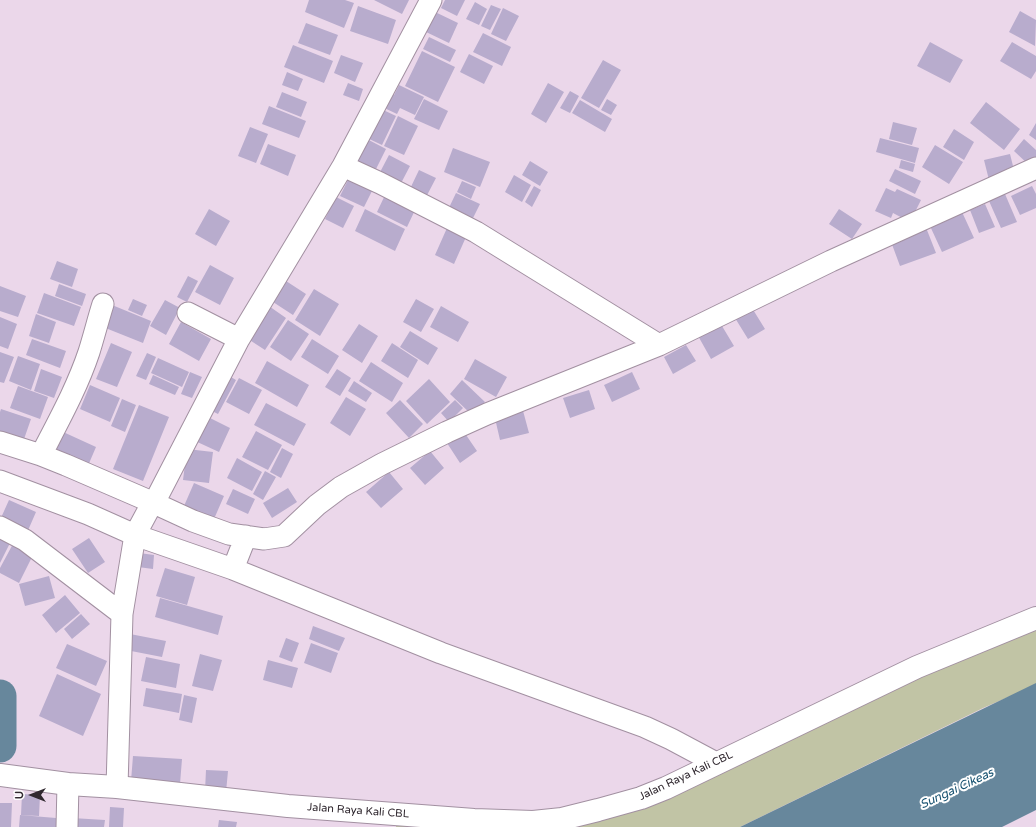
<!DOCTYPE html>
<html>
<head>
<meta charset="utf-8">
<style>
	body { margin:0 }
	#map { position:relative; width:1036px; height:827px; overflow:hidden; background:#ebd7ea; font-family:"Varela Round",sans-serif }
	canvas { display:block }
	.north { position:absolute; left:12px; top:775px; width:40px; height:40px; -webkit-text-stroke:3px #fff; paint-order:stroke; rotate:270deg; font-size:11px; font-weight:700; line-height:16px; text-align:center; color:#30282f }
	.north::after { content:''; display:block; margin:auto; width:14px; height:18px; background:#30282f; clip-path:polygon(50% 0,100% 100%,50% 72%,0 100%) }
</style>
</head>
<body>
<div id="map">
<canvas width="1036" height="827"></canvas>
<div class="north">U</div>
</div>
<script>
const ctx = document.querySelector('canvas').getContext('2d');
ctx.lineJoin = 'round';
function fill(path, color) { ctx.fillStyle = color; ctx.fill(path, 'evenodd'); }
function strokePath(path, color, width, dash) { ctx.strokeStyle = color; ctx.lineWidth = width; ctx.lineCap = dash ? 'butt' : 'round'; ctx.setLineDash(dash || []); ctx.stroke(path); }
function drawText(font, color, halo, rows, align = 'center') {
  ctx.font = font + ' "Varela Round",sans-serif'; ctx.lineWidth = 4; ctx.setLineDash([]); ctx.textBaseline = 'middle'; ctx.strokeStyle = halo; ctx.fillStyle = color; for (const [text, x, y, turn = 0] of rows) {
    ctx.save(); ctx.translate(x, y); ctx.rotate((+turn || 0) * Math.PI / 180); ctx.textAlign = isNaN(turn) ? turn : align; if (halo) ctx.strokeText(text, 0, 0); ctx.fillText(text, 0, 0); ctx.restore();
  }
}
const green = new Path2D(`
	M1036,618V685L983,708L740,827H396L397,814L474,820L641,798Z`);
const water = new Path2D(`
	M1036,683V810L1002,827H740Z`);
const river = new Path2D(`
	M0,696V746`);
const building = new Path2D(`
	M309,0H345L354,3L344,28L305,12Z
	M374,0H409L402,14Z
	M445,0H465L457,16L441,8Z
	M475,2L487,9L479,25L466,19Z
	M491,5L501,9L490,30L481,26Z
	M358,6L396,20L388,44L350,31Z
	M503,8L519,16L506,41L491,34Z
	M433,11L458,23L449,43L424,31Z
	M1020,11L1036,20L1035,46L1009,32Z
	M306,23L338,35L330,55L298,43Z
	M483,33L511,47L502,66L473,52Z
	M429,37L456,50L450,62L423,49Z
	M930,42L963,60L950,83L917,66Z
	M1012,42L1036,56V71L1031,79L1000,61Z
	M293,45L333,61L324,83L284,67Z
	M422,51L455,67L438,102L405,86Z
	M469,54L493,66L484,84L460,72Z
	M341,55L363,63L355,82L334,73Z
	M603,60L621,70L599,108L581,98Z
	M287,72L303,79L298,91L282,85Z
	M348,83L363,89L359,101L343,95Z
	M548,83L564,92L546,123L531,114Z
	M399,85L424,97L415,115L400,108L397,114L378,105L385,90L394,95Z
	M570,91L579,96L570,113L560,108Z
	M282,92L307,102L301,117L276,107Z
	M424,99L448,111L439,130L414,119Z
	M607,99L617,105L611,115L601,110Z
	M580,100L612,119L605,132L572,113Z
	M986,102L1020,129L1004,150L970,123Z
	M269,106L306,121L299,138L262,124Z
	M379,108L396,116L382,145L365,137Z
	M398,116L418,126L404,155L384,146Z
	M893,122L917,128L912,145L889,139Z
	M1036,123V140L1029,135Z
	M250,127L268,134L256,163L238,156Z
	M954,129L974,142L964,160L943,147Z
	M365,138L386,149L373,175L352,164Z
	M880,138L919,148L915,163L876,152Z
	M1024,139L1036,150V159L1030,166L1014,151Z
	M268,144L296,155L288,176L260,164Z
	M935,145L963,162L949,184L922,167Z
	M453,148L490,162L480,187L444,172Z
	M1010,154L1015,174L989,180L984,160Z
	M389,155L410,166L399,187L378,176Z
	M901,160L915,164L913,172L899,168Z
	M530,161L548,172L540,186L522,175Z
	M895,169L921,181L915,194L889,181Z
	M419,170L436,178L424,201L408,193Z
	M514,175L531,185L522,202L505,192Z
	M349,178L373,189L364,207L340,196Z
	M462,181L476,187L471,199L457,192Z
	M534,186L541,190L532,207L525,202Z
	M1032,186L1036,194V208L1020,215L1011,196Z
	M886,188L895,192L897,189L921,200L910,222L893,213L891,218L875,211Z
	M386,193L416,208L407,227L377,212Z
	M456,193L480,204L470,224L446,214Z
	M1005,194L1017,222L1001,228L989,201Z
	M336,197L354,206L343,228L325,219Z
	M985,204L995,227L979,233L970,210Z
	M209,209L230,221L216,246L195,234Z
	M365,209L405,229L395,251L355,231Z
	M839,209L862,224L852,239L829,224Z
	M962,212L974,238L942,252L930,226Z
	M925,225L936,253L900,266L890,239Z
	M447,228L466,237L454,264L435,255Z
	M57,261L78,269L72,287L50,279Z
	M210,265L234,278L220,305L195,292Z
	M188,276L198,281L187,302L177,297Z
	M286,281L306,294L293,315L273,302Z
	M59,284L86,294L82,306L55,296Z
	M0,286L26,296L18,317L0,311Z
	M314,289L339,304L320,336L295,320Z
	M44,293L81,307L74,326L37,313Z
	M133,299L147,305L142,316L128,310Z
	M416,299L434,309L421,332L403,322Z
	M165,300L180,308L166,335L150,326Z
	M266,304L286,318L265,350L245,337Z
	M112,305L151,321L143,343L103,327Z
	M441,306L469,322L458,342L430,327Z
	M752,308L765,329L748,339L735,318Z
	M36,314L56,322L49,343L29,336Z
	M0,317L17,324L8,349L0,346Z
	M288,320L309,334L291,361L270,347Z
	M719,321L734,346L711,359L697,334Z
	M181,322L211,339L199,361L169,344Z
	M359,324L378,336L362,363L342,350Z
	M410,331L438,348L428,365L400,347Z
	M32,339L66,351L60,368L26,355Z
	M312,339L339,356L328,374L301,357Z
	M111,343L132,352L117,387L96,379Z
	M392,343L418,360L408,378L381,361Z
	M686,345L696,361L673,374L664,357Z
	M0,352L14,357L4,383L0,382Z
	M147,353L156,357L146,380L136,376Z
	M18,356L40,364L31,390L9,381Z
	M158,358L189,372L182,387L151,373Z
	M475,359L507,377L496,397L464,379Z
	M267,361L309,385L297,407L255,383Z
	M371,362L403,383L392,402L359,381Z
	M41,369L62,377L54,398L34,391Z
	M337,369L351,378L340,396L325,387Z
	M190,372L202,377L192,398L181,394Z
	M632,372L640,389L612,402L604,385Z
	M224,373L236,380L218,414L206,408Z
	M153,375L179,387L175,395L149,384Z
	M239,378L262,390L249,414L226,402Z
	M429,379L450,402L427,424L406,401Z
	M462,380L485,402L472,415L450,394Z
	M354,381L372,393L366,402L348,391Z
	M90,385L120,398L110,422L80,409Z
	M18,386L48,397L40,419L10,408Z
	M589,390L595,409L570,418L563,398Z
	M346,397L366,409L350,436L330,423Z
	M122,399L136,405L125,432L111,426Z
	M400,400L423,424L409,438L386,413Z
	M455,400L463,408L449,422L441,413Z
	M266,403L306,424L294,446L254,425Z
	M139,405L169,417L143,481L113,469Z
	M522,407L529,433L500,440L494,414Z
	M1,409L31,419L23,442L0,433V412Z
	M204,415L230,428L219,452L193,440Z
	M61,431L96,447L87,468L52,452Z
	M256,431L282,445L268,470L242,457Z
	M464,432L477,451L460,463L447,443Z
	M282,448L293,454L281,478L270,472Z
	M187,449L213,452L209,483L183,480Z
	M430,451L444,468L425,485L410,468Z
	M237,458L262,472L252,491L227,478Z
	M265,471L276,477L263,500L253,494Z
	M389,472L403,489L381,508L366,492Z
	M194,483L224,496L214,519L184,506Z
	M288,488L297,502L272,518L263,503Z
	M233,489L255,499L248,514L226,504Z
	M9,500L36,512L26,535L0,520Z
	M0,535L11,541L0,563Z
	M89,538L105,562L88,573L72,549Z
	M14,542L34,553L19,583L0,573V568Z
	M139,553L154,555L153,569L138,567Z
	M165,568L195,577L187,605L156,596Z
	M49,576L55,598L25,606L19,584Z
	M65,595L80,613L56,633L42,615Z
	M160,598L223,616L218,635L155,617Z
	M81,614L90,624L72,639L64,629Z
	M313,626L345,638L339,651L309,639Z
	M130,634L166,641L162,657L126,650Z
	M286,638L299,643L292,662L279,657Z
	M311,643L338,653L331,673L304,663Z
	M67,644L107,661L96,686L56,668Z
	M200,654L222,660L213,691L192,686Z
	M146,657L180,664L176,688L141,681Z
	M268,660L298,668L292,688L263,680Z
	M57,674L101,694L83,736L39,716Z
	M146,688L182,694L179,713L143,706Z
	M184,695L197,698L192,723L179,720Z
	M133,756L182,759L180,784L131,781Z
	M206,770L228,771L226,792L205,791Z
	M22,794L40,795L39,816L21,815Z
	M0,803H12L11,827H0Z
	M110,807L124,808L123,827H109Z
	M20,815L56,818V827H19Z
	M72,818L105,820L104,827H72Z
	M219,820L237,822L236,827H218Z`);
const minor = new Path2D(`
	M343,166L380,183L476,232L659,345
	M188,313L239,339
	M0,442L41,455L66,465L154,503L193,521L229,534L264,539L284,536L317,505L341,487L382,464L447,432L487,414L659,345L831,261L1036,168
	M41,455C58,422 77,388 89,352C94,336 98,320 103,304
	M0,481L88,514L135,535L233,569L441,653L645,727L671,739L716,763
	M0,527L25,540L122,614
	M233,569L246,536
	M117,787L122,614L135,535L149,509L154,503L239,339L343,166L431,0
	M67,827L68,784`);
const tertiary = new Path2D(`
	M0,775L68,784L117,787L288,806L474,820L533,822L562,819L598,810L641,798L666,788L917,667L1036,618`);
const streetNames = [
	["Jalan Raya Kali CBL",686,776,-25],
	["Jalan Raya Kali CBL",358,811,4]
];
const waterNames = [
	["Sungai Cikeas",957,789,-25]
];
fill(green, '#c1c4a5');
fill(water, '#67879c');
strokePath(river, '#67879c', 33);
fill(building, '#b8accd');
strokePath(minor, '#a290a1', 23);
strokePath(tertiary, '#a290a1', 24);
strokePath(minor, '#fff', 21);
strokePath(tertiary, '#fff', 22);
drawText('11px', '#30282f', '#fff', streetNames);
drawText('italic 12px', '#14506f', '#fff', waterNames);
</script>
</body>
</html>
